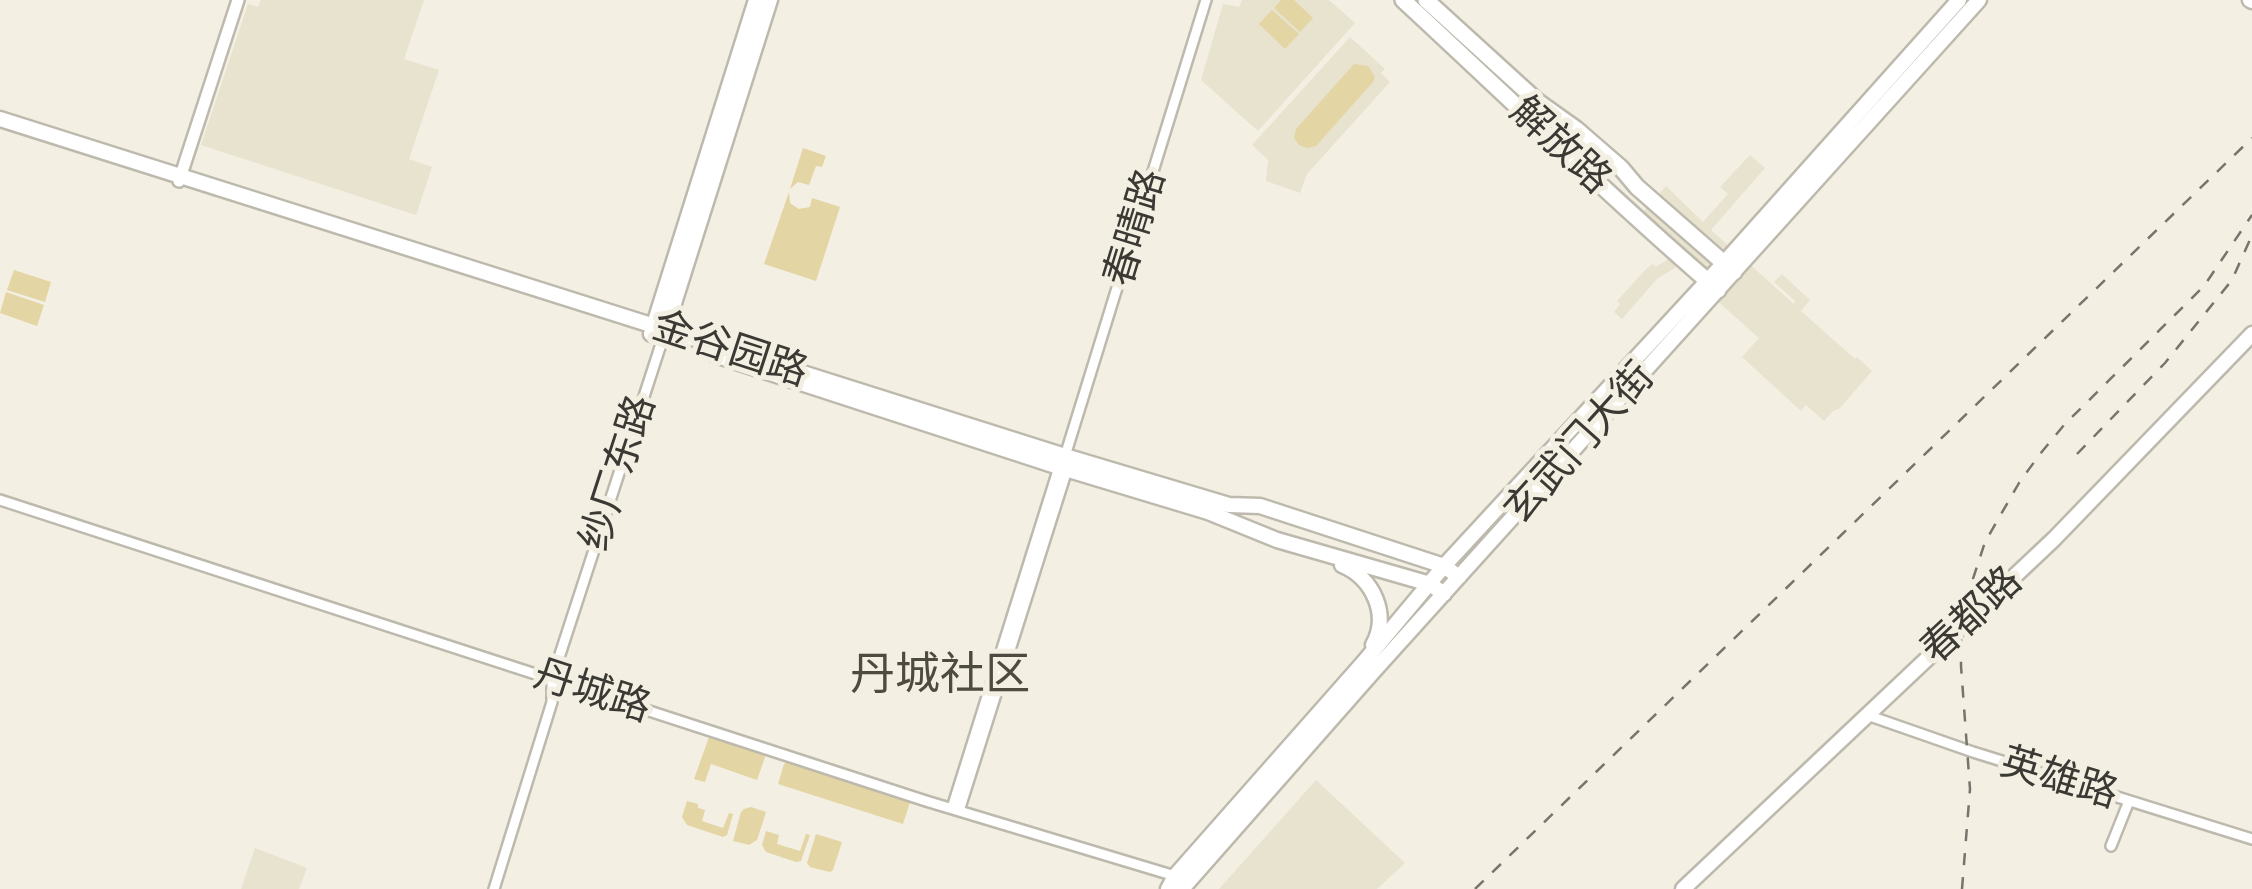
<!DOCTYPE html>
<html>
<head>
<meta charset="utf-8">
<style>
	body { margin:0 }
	canvas { display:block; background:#f3efe2 }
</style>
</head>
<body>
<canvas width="2252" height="889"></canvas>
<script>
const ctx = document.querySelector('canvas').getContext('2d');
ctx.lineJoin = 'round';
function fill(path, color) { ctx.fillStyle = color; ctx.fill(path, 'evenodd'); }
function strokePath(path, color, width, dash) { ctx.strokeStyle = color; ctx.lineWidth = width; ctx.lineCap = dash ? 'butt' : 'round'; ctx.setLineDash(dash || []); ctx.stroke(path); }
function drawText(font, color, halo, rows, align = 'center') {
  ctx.font = font + ' "Zilla Slab","Noto Sans SC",serif'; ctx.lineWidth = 10; ctx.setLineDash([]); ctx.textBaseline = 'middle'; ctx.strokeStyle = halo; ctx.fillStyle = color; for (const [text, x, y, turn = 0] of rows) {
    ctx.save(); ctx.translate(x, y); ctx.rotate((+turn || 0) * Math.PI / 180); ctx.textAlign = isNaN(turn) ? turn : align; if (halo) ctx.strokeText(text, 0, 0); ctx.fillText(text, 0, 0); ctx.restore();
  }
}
const built = new Path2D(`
	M261,0H424L404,59L439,70L409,159L432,167L416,215L201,145L248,4L258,7Z
	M1242,0H1329L1355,23L1258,131L1201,80L1223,4L1239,7Z
	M1350,37L1385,69L1381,73L1390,82L1307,174L1300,193L1266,181L1268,160L1252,145Z
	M1750,155L1765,168L1711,230L1794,304L1795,301L1774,282L1782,274L1810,300L1801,311L1855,359L1857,357L1872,371L1839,409L1834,410L1824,421L1806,405L1801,411L1742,357L1759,338L1678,266L1657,279L1622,319L1614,312L1620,304L1617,301L1647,268L1653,264L1656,267L1670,258L1681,245L1659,224L1656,226L1642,213L1666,186L1703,222L1728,194L1720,187Z
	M1316,780L1405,863L1377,889H1219Z
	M255,848L307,868L299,889H241Z`);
const green = new Path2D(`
	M1281,0H1294L1313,18L1300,32L1274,8Z
	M1272,10L1299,34L1285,49L1259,24Z
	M1354,64L1368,66L1375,77L1373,82L1316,146L1307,148L1299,145L1294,138L1296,129Z
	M803,148L826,156L822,167L816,166L809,185L798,182L790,189Z
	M789,192L790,203L799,209L810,207L812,198L840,207L816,281L764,264Z
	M14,270L51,282L45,302L7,290Z
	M6,292L44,305L37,326L0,313Z
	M709,737L763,753L765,757L757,780L711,764L705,782L694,779Z
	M789,761L911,799L903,824L778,784L784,764Z
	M687,801L698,804V808L705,810L702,821L723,828L729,813L733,814L727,835L723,837L687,825L682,817Z
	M751,807L766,812L757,840L749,845L733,841L741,812L744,809Z
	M766,831L779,835L777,844L800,851L806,834L810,835L801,861L796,862L766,852L762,845Z
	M816,834L842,842L833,870L830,872L810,867L807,863Z`);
const minor = new Path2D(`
	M0,500L926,801L1175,876L1185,883
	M1867,715L1973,752L2252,839
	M952,808L1059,467L1065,456L1206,0
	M959,811L1067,470V465
	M2111,846L2129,801
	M494,889L552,702V679L663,338`);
const tertiary = new Path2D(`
	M179,181L238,0`);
const secondary = new Path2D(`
	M2250,0L2252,1
	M0,119L1065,456L1229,505L1260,506L1444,566L1459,577
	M651,334L756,0
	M663,338L770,0
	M715,355L1059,467L1208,512L1277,540L1430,584L1444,594
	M1342,565C1373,578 1390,615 1373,645
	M1168,889L1175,876L1363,663L1444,566L1724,263L1959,0
	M1182,889L1373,672L1979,0
	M1683,889L2054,539L2252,334`);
const primary = new Path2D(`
	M1403,0C1508,97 1610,197 1718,290
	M1426,0L1538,102L1576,129L1621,168L1637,187L1734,272`);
const rail = new Path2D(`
	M2077,454L2165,363L2232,280L2252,235
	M1475,889L2252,138
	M1962,889L1970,789L1961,666V627L1970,588L1985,542L2019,483L2040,454L2064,425L2204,286L2252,215`);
const streetNames = [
	["解放路",1560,146,43],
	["春晴路",1136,228,-73],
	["金谷园路",730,350,18],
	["玄武门大街",1580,444,-48],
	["纱厂东路",619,473,-72],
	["春都路",1972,616,-43],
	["丹城路",592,692,18],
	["英雄路",2059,779,17]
];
const quarterNames = [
	["丹城社区",940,676]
];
fill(built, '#e8e3cf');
fill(green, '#e4d5a4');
strokePath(minor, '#bdb9ad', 14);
strokePath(tertiary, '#bdb9ad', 16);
strokePath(secondary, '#bdb9ad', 19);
strokePath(primary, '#bdb9ad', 20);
strokePath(minor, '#fff', 9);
strokePath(tertiary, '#fff', 11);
strokePath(secondary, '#fff', 14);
strokePath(primary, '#fff', 15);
strokePath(rail, '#76746d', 2.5, [12, 12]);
drawText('40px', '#3a3934', '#f3efe2', streetNames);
drawText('45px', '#4d4a3f', '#f3efe2', quarterNames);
</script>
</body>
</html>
